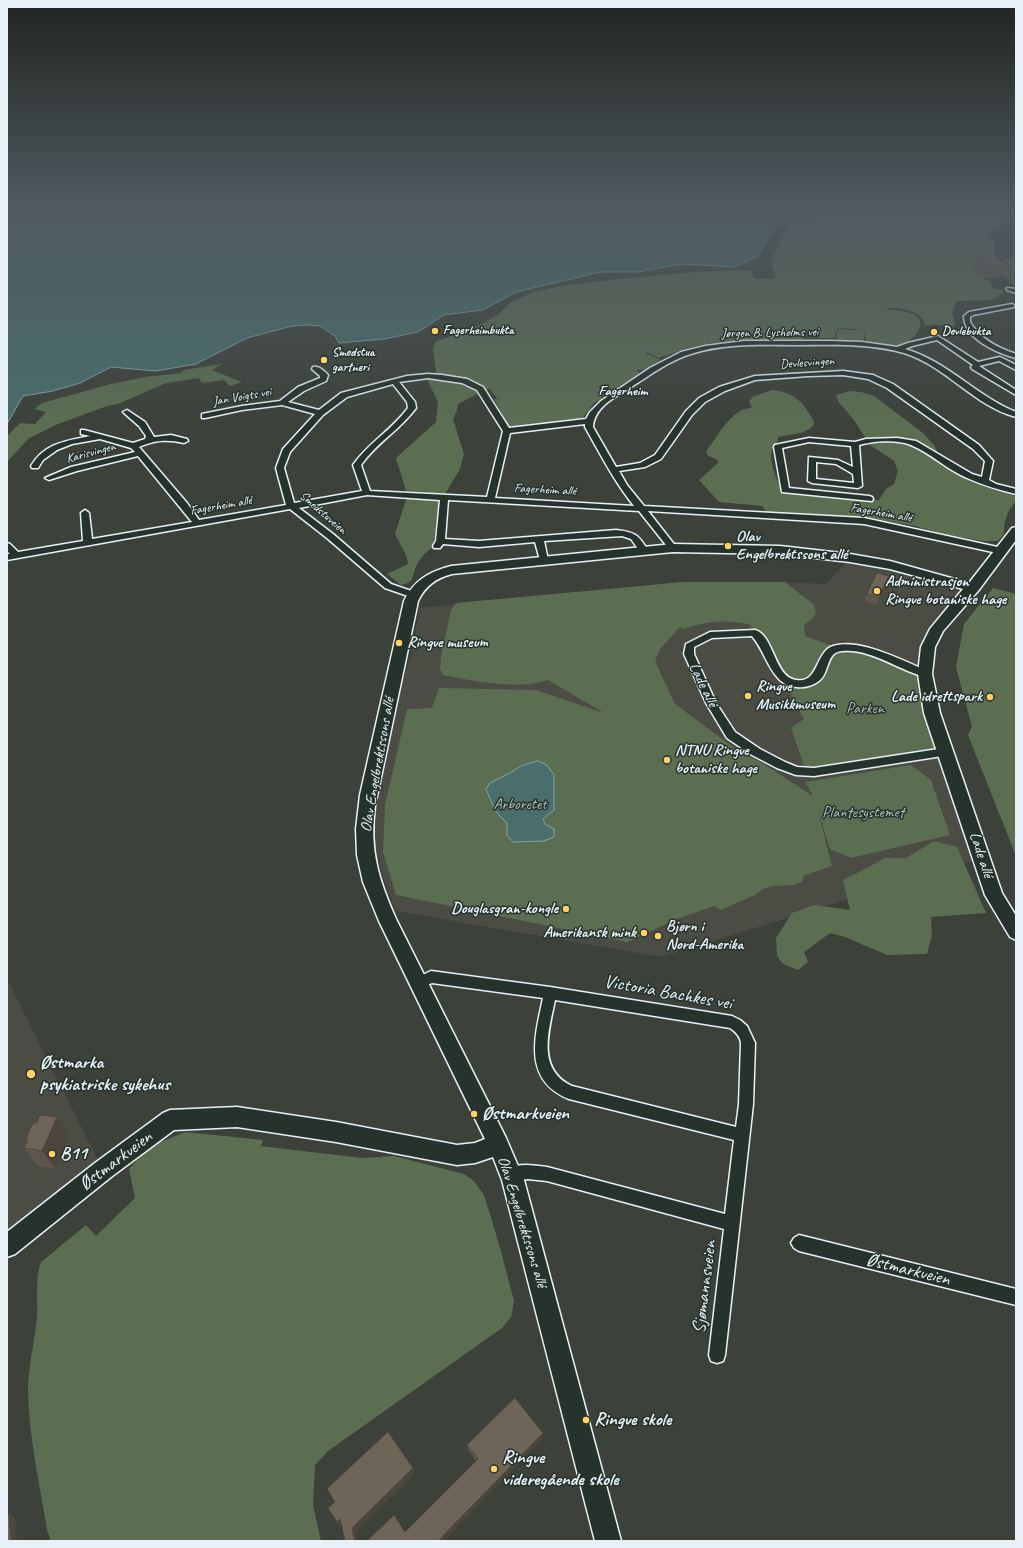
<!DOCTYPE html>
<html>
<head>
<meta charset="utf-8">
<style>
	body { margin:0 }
	#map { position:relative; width:1023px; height:1548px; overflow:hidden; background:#3c423a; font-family:Caveat,sans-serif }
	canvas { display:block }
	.frame { position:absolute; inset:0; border:8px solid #e8f1f8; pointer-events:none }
</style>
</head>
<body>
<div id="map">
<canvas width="1023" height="1548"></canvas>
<div class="frame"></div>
</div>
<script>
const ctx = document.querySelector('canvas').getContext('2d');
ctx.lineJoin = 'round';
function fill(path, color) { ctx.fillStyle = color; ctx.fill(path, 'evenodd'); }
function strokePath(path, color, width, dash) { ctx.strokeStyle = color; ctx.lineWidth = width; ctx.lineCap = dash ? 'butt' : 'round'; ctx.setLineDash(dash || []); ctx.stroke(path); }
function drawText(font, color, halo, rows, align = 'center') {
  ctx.font = font + ' Caveat,sans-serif'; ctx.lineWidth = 3; ctx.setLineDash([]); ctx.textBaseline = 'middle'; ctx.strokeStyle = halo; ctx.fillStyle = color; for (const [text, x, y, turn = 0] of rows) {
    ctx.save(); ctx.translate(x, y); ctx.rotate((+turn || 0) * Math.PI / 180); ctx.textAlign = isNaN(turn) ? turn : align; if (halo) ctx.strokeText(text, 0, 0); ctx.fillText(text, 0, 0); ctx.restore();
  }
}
const built = new Path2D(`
	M850,558L930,575L966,595L937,629L925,674L982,858L661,957L396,911L384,881L376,851L374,821L401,685L411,656L420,608L683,582H785L826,584Z
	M7,979L103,1170L7,1246Z`);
const green = new Path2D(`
	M843,211H901L909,216H929L951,211H1016V218H1008L989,234L996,245L994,254L979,260L971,266C975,274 983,279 991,282L992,288L1004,291C990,307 976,297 956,302L952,314L955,323L953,327C945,326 933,323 925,326C924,310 895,306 884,309C895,310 930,311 918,331C915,336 908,343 902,345C895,347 871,342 862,342L866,340L864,332V340C857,343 842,343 836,338L838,329L856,330L862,331L855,329L838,328L834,338H819L817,334L799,332L804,341C771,341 738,339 706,344C689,347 674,353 658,358L647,352L646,353L661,360L648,369L636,370L640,373L608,393L604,392L601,399L594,403L582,419L510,429L494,399L501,398H497L489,388L458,404L457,410L453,419L464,454L460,469L445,494L406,491L396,458L436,422L438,402L426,377L437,378L433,349L435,342L477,326L498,315L511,302L531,293L560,286L629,278L695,272L746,270L751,271L754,278L759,279L776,278L771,261L788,226L801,219Z
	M222,364L212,370L242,382L230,386L224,380L202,383L199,378L166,383L118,404L107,406L58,424L29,438L7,462V436L20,423L35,424L46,412L34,409L42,403L111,384L145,377L181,373L184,370Z
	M772,390C795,392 804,403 814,422L813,426C804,435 790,434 778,437L777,443C764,452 776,480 783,490L864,500H879L886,489L894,484L898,471L894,461L870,445L854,420L838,401L836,395L850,391L861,392L874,396L923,433L934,445L941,459L971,479L986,486L1013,495L1016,497V501C1008,510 1003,522 1004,534L998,541H982L943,534L915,526L863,517L767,513L762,506L719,502L699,480L719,462L716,459L708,456L706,451C717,438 725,420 740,411C743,409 748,409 752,407L749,401L754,396Z
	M407,497L439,499L433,547C426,552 421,557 417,564C412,575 415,583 401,585L387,574L408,564L406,555L395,534Z
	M683,582H785L814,605L816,614L812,619L804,625L805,636L841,649H835L817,677L789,683L749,624C721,620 711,620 683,629L680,627L660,649L655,661L675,704L740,752L762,763L813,796L805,782L911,765L931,780L950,835L851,858L830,849L818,811L832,866L803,876V881L795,885L772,886L763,889L755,895L721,910L714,906L677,919L627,942L396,895L383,852L385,805L407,709L432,708L439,688L536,690L604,713L548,680C522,690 470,681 443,675L440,669L441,656L451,610L456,603Z
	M993,588L1016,594V856L968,735L972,727L956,667L964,624Z
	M850,650L887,659L920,674L940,745L926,754L806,771L791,728L804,719L786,685L801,687L837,651Z
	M934,841L957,847L986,913L931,917L932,935L927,954L887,955L845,937L830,933L804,952L808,962L798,970L783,964L777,956L776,938L792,913L814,905L850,910L843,880L869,867L884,858H906Z
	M185,1132L263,1140L261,1146L362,1158L394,1156L456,1172L464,1174L474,1181L484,1195L499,1244L514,1301L511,1317L502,1328L328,1451L315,1465L313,1505L321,1541H51L47,1530C40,1485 29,1438 28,1392C28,1366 35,1341 37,1316C38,1299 35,1276 41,1262L86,1225L96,1236L135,1198L129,1169L149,1147Z`);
const water = new Path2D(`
	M7,211H800L775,228L756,257L735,267L681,264L638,272H600L516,292L483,310L444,315L418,332L384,339L339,343L335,336L320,326L309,325L292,326L247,338L196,364L156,371L111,367L80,383L53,391L23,396L7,424Z
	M538,761L547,765L554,775V810L543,819L546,825L554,829V837L544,841L513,842L507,835V823L496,812L486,789L490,783L510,773L521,766Z`);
const street = new Path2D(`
	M1007,288L1016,289V293L1007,290Z
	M1012,304L1014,305V307L973,315L970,317V322C980,339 998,348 1016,354V358C997,353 964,339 964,316L969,312Z
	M938,336L978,362L1000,357L1016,365V370L999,361L979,366L1016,390V395L972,369L971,367L973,365L937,340L912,346L905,349C947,361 976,396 1016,412V417C974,406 946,366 904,353C869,343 832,345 796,345C762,345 727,343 694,353C669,360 649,376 628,389C613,398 594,408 593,427L616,467L640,463L655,455L686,411L699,398L719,387L755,376L843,371L873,375L893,384L979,445L993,461L989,480L996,484L1016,489V494C999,490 983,485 967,478C947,470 931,453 911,445C897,439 873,441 859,445L862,486L858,488L812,483L808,481L809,457L838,460L853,467L851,446L809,442L782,448L789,488L869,496L872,497L873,499L872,501L782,492L774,447L775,445L809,438L855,442L866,439L897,438L916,441L972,474L982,477L985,461L973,449L887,388L868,379L843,375L808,376L755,380L725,391L705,402L692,415L661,459L645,467L619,471L627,485L644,506L864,518L1002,548L1006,551L1005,553L1002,554L864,524L648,511L677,548L673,551L670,550L639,511L448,500L445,539L479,541L616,530C635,532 639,535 648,551L647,553H641L631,539L622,536L544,541L548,560L544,563L540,560L535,542L479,547L443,544L440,548H434L433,546L436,541L440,500L367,495L299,508L333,534L391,584L417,593L419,595L417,597H411L385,588L327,538L290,509L7,560V554H10L7,551V543L10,544L18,552L83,541L81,513L85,510L89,513L92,539L192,522L138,456L77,471L49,480L45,478L71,467L135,452L131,448L100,439L72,444L57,450L43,460L38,468H32L31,466C45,443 66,441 90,436L81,434V430H84L133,443L145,439L146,436L139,426L123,412L127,410L145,422L154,437L171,435L187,439L188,441L184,443C167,439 155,440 139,447L187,503L199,520L286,505L276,468L283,449L315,414L282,405L242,410L205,418H202V414L242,406L280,401L298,387L320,378V376L312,369L313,367C319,366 324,371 328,375L326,381L304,391L288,402L319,410L341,393L407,376L428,374L442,375L467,379L483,387L509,428L586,419L590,412L601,401L650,368L681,352L705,346L744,341H830L862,342L897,347L908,343ZM428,378L462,383L477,390L503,431L487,497L370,491L361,465C376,443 400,430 416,408L415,402L399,382ZM393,384L407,402L408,408C392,430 368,443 353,465L362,491L294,503L284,468L290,452L323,415L347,397ZM585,424V427C601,455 614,481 634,506L495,498L510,433ZM816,462L836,464L853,474L854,483L816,479Z
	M755,630C774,635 774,677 796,680C819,684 815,652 833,646C860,638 904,661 929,672L930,674L925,677C898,670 872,649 843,651C826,651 830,671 820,680C808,690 788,690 778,678C767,666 763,649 752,636L712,638L694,647V654L716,703L735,732L760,749L785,762L797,767L814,768L945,748L949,749L950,752L949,755L814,776L796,775L777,768L752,755L727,738L706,703L684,654L686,644L710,632Z
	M431,971L550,987L732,1016L740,1020L747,1026L755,1043L753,1104L725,1355L723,1361L717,1363L711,1361L709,1355L724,1229L547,1181L528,1179L511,1181L506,1179L504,1174L506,1169C519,1163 533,1165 547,1167L725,1214L734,1140L569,1099C522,1080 535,1036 543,998L432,983L417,990L412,988L410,984L412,980ZM555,1000L730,1028C736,1032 740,1036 741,1043L739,1104L736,1127L572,1086C536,1069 549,1030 555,1000Z
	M799,1235L1016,1289V1305L799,1251L794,1248L791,1243L794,1238Z`);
const secondary = new Path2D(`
	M1016,527V540L978,591L943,631L935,647L932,674L940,713L1002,893L1016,916V940L1010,937L985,895L924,713L918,674L921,647L930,629L963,589L890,569L850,562L780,554L673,552L452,574C436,578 425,586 418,601L375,806C369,850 379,881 397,921L506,1138L524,1180L621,1541H595L502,1180L493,1157L475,1163L457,1165L336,1142L237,1127L174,1130L111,1177L15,1254L7,1257V1232L95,1163L163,1113L170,1110L237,1107L336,1122L457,1145L475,1143L485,1139L379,921L363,882L357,855L356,829L360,795L404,601C414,580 429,572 451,566L673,544L780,546L850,554L890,561L969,583L1012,528Z`);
const wall = new Path2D(`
	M1016,246V286H1015L1002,275L1001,277L981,278L972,270L976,257H981L982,254L1001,261L1002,259L1014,258L1012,257Z
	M889,576L887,583L877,605L865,602L867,594Z
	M57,1117L70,1136L56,1169L38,1166L24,1148L27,1142L26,1140L36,1123Z
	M542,1439L405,1532L476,1461L468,1450L467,1445Z`);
const shadedWall = new Path2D(`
	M889,576L887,583L877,605L879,598Z
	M57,1117L70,1136L56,1169L42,1151Z
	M543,1433L542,1439L444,1541H438Z
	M413,1468L415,1474L355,1532L357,1541H355L352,1528Z
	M9,1514L15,1517L17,1541H11Z
	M340,1519L344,1523L340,1526L337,1522Z`);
const building = new Path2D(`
	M982,254H993L1005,264L985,265L976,257H985Z
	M1016,258V271L1002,259Z
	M877,573L889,576L879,598L867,594Z
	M40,1115L57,1117L42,1151L24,1148L28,1140H26L29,1131L34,1122L36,1123Z
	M515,1398L543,1433L438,1541H367L394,1515L405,1532L478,1459L467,1445Z
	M388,1432L413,1468L352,1528L355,1541H345L340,1519L337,1522L328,1508L335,1502L327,1489Z
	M9,1514L11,1541H7V1515Z`);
const markers = [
	[435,331,4,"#ffd166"],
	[934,332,4,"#ffd166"],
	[324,360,4,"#ffd166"],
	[728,546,4,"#ffd166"],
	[877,591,4,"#ffd166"],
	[399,643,4,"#ffd166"],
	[748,696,4,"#ffd166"],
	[990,697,4,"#ffd166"],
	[667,760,4,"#ffd166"],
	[566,909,4,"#ffd166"],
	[644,933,4,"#ffd166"],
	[658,936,4,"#ffd166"],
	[31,1074,5,"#ffd166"],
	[474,1114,4,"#ffd166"],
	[52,1154,4,"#ffd166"],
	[586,1420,4,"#ffd166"],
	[494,1469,4,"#ffd166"]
];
const farPoinames = [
	["Fagerheimbukta",443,331],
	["Devlebukta",942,332],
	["Smedstua",332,353],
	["gartneri",332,368]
];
const farStreetnames = [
	["Jørgen B. Lysholms vei",770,333,-1],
	["Devlesvingen",807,363,-4],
	["Jan Voigts vei",242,397,-10],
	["Karisvingen",91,453,-15],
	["Fagerheim allé",545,490,3],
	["Fagerheim allé",221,506,-10],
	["Smedstuveien",323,513,41],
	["Fagerheim allé",881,513,10]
];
const farNeighbourhoodnames = [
	["Fagerheim",623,391]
];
const poiNames = [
	["Olav",736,537],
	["Engelbrektssons allé",736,555],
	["Administrasjon",885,582],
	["Ringve botaniske hage",885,600],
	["Ringve museum",407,643],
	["Ringve",756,687],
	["Musikkmuseum",756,705],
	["Lade idrettspark",982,697,"right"],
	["NTNU Ringve",675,751],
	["botaniske hage",675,769],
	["Douglasgran-kongle",558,909,"right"],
	["Bjørn i",666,927],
	["Nord-Amerika",666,945],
	["Amerikansk mink",636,933,"right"]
];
const streetNames = [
	["Lade allé",703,685,64],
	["Olav Engelbrektssons allé",378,765,-80],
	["Lade allé",981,855,72],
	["Olav Engelbrektssons allé",522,1222,73]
];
const parkNames = [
	["Parken",865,709],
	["Arboretet",520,805],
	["Plantesystemet",863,813]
];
const nearStreetnames = [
	["Victoria Bachkes vei",668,993,10],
	["Østmarkveien",116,1161,-37],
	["Østmarkveien",908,1270,14],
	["Sjømannsveien",705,1287,-83]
];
const nearPoinames = [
	["Østmarka",40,1063],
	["psykiatriske sykehus",40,1085],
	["Østmarkveien",482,1114],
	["B11",60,1154],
	["Ringve skole",594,1420],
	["Ringve",502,1458],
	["videregående skole",502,1480]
];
fill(built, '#4b4c43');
fill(green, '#5b6e52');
fill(water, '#496e6c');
strokePath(water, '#89a2a4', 1);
strokePath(street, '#e8f1f8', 3);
strokePath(secondary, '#e8f1f8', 3);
fill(street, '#26332d');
fill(secondary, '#26332d');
fill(wall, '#5f564b');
fill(shadedWall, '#4d463d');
fill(building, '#6e6457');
strokePath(building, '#4d463d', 1);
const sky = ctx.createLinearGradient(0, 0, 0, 427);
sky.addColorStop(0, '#212420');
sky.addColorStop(0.49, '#505a60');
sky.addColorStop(1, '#505a6000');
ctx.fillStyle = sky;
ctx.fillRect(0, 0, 1023, 427);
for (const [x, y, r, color] of markers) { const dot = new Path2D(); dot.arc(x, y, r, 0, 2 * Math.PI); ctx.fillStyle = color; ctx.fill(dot); strokePath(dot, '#26332d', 1.5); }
drawText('bold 13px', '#e8f1f8', '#26332d', farPoinames, 'left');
drawText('13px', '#e8f1f8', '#26332d', farStreetnames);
drawText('bold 14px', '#e8f1f8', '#26332d', farNeighbourhoodnames);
drawText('bold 16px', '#e8f1f8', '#26332d', poiNames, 'left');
drawText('16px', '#e8f1f8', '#26332d', streetNames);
drawText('16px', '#b0bdb6', '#26332d', parkNames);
drawText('19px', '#e8f1f8', '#26332d', nearStreetnames);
drawText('bold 19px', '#e8f1f8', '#26332d', nearPoinames, 'left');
</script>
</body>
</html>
